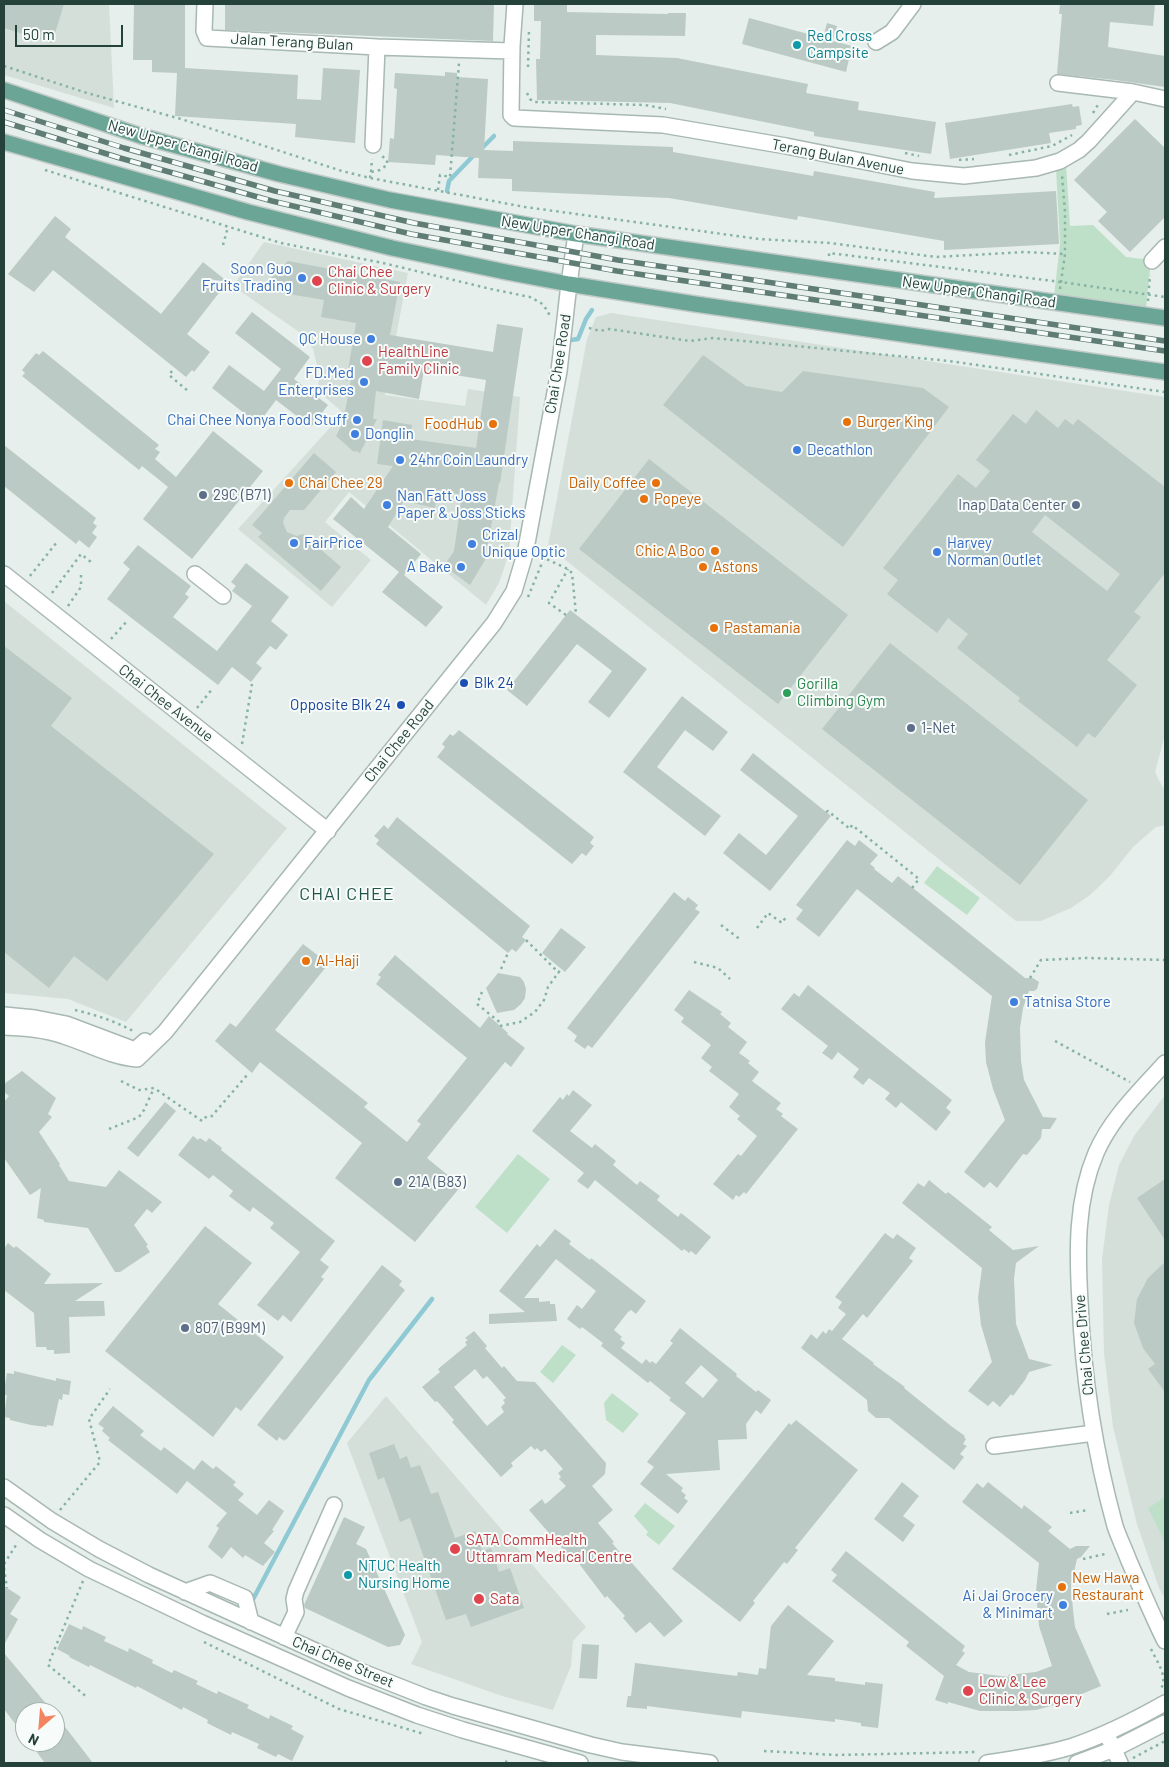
<!DOCTYPE html>
<html>
<head>
<meta charset="utf-8">
<style>
	body { margin:0 }
	#map { position:relative; width:1169px; height:1767px; overflow:hidden; background:#e6efeb; font-family:Barlow,sans-serif }
	canvas { display:block }
	.frame { position:absolute; inset:0; border:5px solid #24423a; pointer-events:none }
	.north { position:absolute; left:15px; top:1702px; width:50px; height:50px; box-sizing:border-box; background:#f7fbf9; border:1px solid #a3b1ad; border-radius:50%; rotate:207deg; font-size:14px; font-weight:700; line-height:20px; text-align:center; color:#24423a }
	.north::after { content:''; display:block; margin:auto; width:18px; height:22px; background:#f4845f; clip-path:polygon(50% 0,100% 100%,50% 72%,0 100%) }
	.scale { position:absolute; left:15px; top:25px; width:108px; height:22px; box-sizing:border-box; border:2px solid #24423a; border-top:0; padding-left:6px; font-size:15px; line-height:18px; white-space:nowrap; color:#24423a; -webkit-text-stroke:4px #f7fbf9; paint-order:stroke }
</style>
</head>
<body>
<div id="map">
<canvas width="1169" height="1767"></canvas>
<div class="frame"></div>
<div class="north">N</div>
<div class="scale">50 m</div>
</div>
<script>
const ctx = document.querySelector('canvas').getContext('2d');
ctx.lineJoin = 'round';
function fill(path, color) { ctx.fillStyle = color; ctx.fill(path, 'evenodd'); }
function strokePath(path, color, width, dash) { ctx.strokeStyle = color; ctx.lineWidth = width; ctx.lineCap = dash ? 'butt' : 'round'; ctx.setLineDash(dash || []); ctx.stroke(path); }
function drawText(font, color, halo, rows, align = 'center') {
  ctx.font = font + ' Barlow,sans-serif'; ctx.lineWidth = 4; ctx.setLineDash([]); ctx.textBaseline = 'middle'; ctx.strokeStyle = halo; ctx.fillStyle = color; for (const [text, x, y, turn = 0] of rows) {
    ctx.save(); ctx.translate(x, y); ctx.rotate((+turn || 0) * Math.PI / 180); ctx.textAlign = isNaN(turn) ? turn : align; if (halo) ctx.strokeText(text, 0, 0); ctx.fillText(text, 0, 0); ctx.restore();
  }
}
const built = new Path2D(`
	M4,4H109L114,108L4,75Z
	M264,242L408,273L385,395L465,406L468,389L520,397L509,553L499,583L486,605L349,492L325,522L371,560L332,607L238,529L336,421L341,411L318,391L319,373L313,349L302,334L233,286Z
	M611,313L1165,397V735L1155,772L1162,786L1165,789V825L1156,827L1133,847L1110,876L1090,895L1071,908L1041,921H1016L548,546L587,339L596,317Z
	M4,601L287,828L126,1022L68,999L4,993Z
	M1165,1095V1599L1159,1588L1137,1524L1113,1427L1104,1353L1102,1259L1109,1205L1119,1165L1134,1136Z
	M386,1396L586,1627L573,1641L571,1666L553,1710L502,1696L411,1664L422,1642L347,1443Z`);
const green = new Path2D(`
	M1066,164L1070,226L1093,225L1126,257L1151,260L1146,308L1054,296L1060,244L1056,168Z
	M937,866L980,898L967,915L924,883Z
	M518,1154L550,1179L507,1233L475,1207Z
	M562,1345L576,1355L553,1383L540,1372Z
	M612,1393L639,1414L623,1433L606,1420L604,1403Z
	M1165,1497V1543L1148,1508Z
	M645,1503L675,1526L659,1545L646,1535L648,1532L634,1516Z`);
const stream = new Path2D(`
	M481,149L494,136
	M447,191L449,181L475,154
	M571,340L578,339L586,319L592,310
	M251,1603L369,1380L432,1299`);
const building = new Path2D(`
	M4,4H64L52,43L4,28Z
	M134,4H185V68L298,75L297,99L321,100L323,68L360,70L355,143L295,137L296,124L175,116L177,73L152,72V60H133Z
	M225,4H494L493,41L225,30Z
	M534,4H567V12L668,14V13H686L685,36L596,35V55L677,58L808,84L806,93L859,102L858,110L936,122L931,154L814,136V132L670,103L537,100L536,59H540L541,21H534Z
	M1060,4H1155L1153,26L1110,22L1108,47L1165,56V87L1115,80L1057,74L1062,14H1059Z
	M749,18L823,38L827,23L837,26L833,41L852,46L846,72L742,44Z
	M445,72L457,73V77L488,79L484,150L513,151V141L673,147V152L791,172L813,176L814,171L935,192L934,198L1056,191L1059,244L944,250V241L798,216L797,220L669,198L512,191V179L478,178L479,158L436,155L435,165L388,162L390,138L394,139L397,89L394,88L395,73L445,76Z
	M1072,104L1073,107L1079,106L1082,125L1076,126V129L1049,133L1051,143L950,159L945,123Z
	M1135,119L1165,148V217L1130,252L1098,221L1107,212L1074,180Z
	M55,216L71,229L65,237L161,314L203,262L228,282L209,279L222,289L187,334L210,352L194,372L192,370L186,377L53,270L34,292L8,274Z
	M288,261L400,282L390,335L493,352L497,324L523,328L500,483H499L485,560L470,585L444,566L454,551L462,495L438,490L435,508L404,501L388,527L421,554L404,575L443,607L426,627L382,592L399,572L333,519L351,497L364,509L393,466L377,464L383,420L412,425L410,439L476,448L486,380L424,370L419,399L376,391L373,419H377L360,453L356,451L354,452L336,436L343,422L352,374L346,382L356,323L321,317L324,300L266,290V283Z
	M252,312L310,357L294,379L328,405L311,427L276,400L258,424L212,388L229,365L264,391L281,369L235,333Z
	M43,351L159,445L155,449L160,452L155,459L176,477L213,431L263,471L192,559L143,519L168,487L142,466L139,470L22,376L25,373L22,370L36,353L39,355Z
	M703,355L746,386L782,392L803,371L923,388L949,407L843,547L663,405Z
	M1036,410L1058,428L1065,419L1073,425L1078,419L1165,487V573L1134,612L1141,617L1107,660L1137,685L1095,738L1088,733L1077,747L1018,701L1020,698L957,648L968,634L948,618L937,633L887,594L898,580L883,568L958,474L976,488L990,471L976,460L1013,414L1026,424ZM1045,515L1120,574L1107,591L1032,532Z
	M4,445L96,518L93,523L97,526L92,533L97,537L89,548L79,540L76,544L4,486Z
	M314,453L336,472L304,510H290L284,518L283,523L287,532L297,536L303,534L341,567L321,591L258,537L262,533L252,525Z
	M649,459L848,615L778,704L579,549Z
	M138,545L191,586L185,594L189,597L173,617L217,651L252,606L232,591L236,586L231,582L246,563L289,597L271,621L288,635L276,650L270,646L256,663L262,668L251,682L232,667L218,685L107,599L130,569L123,563Z
	M570,610L647,669L609,718L588,702L612,671L577,644L527,706L507,690Z
	M890,643L1088,800L1020,885L822,729Z
	M4,646L72,698L51,726L214,854L107,981L74,956L49,988L4,952Z
	M682,696L728,732L713,751L685,730L657,767L721,816L705,836L623,772Z
	M459,730L594,837L590,843L594,846L586,856L582,853L572,864L437,757L445,747L442,744L450,734L453,736Z
	M753,753L831,816L770,891L723,853L739,833L766,855L798,816L740,770Z
	M397,817L530,926L522,937L526,940L516,952L512,949L508,953L376,844L379,840L374,836L384,825L388,829Z
	M847,840L855,846L859,840L878,855L870,864L875,868L874,869L892,883L898,876L1025,978H1033L1039,982L1037,989L1034,991H1029L1023,1008L1020,1028L1021,1061L1024,1080L1043,1117L1057,1118L1050,1129H1042L1041,1138L1027,1155L1023,1154L997,1188L990,1182L984,1188L964,1172L1005,1120L993,1089L986,1062L985,1042L992,996L857,889L819,937L796,919L803,910L796,905Z
	M674,892L685,901L688,897L698,905L695,909L700,912L592,1048L588,1045L585,1049L574,1041L577,1036L567,1028Z
	M561,928L586,947L565,972L542,953Z
	M303,944L324,960L321,963L326,967L275,1030L368,1103L364,1107L407,1142L421,1124L417,1121L467,1058L376,984L381,977L378,975L395,955L480,1028L489,1016L508,1033L507,1034L525,1048L511,1067L505,1062L427,1158L461,1186L415,1242L335,1178L362,1143L260,1062L252,1073L215,1041L230,1023L236,1027Z
	M498,973L520,977L524,982L526,989L525,998L521,1004L514,1010L497,1013L486,988Z
	M808,985L952,1100L946,1108L951,1112L936,1131L901,1102L896,1108L885,1099L890,1093L869,1078L863,1085L853,1077L859,1069L838,1052L832,1060L822,1053L828,1046L781,1009L794,993L799,997Z
	M689,990L722,1012L720,1014L731,1023L728,1027L747,1042L739,1053L750,1061L748,1063L759,1072L752,1081L781,1103L776,1109L783,1114L781,1116L798,1129L746,1194L744,1192L739,1197L736,1195L733,1200L713,1184L738,1154L741,1156L757,1136L737,1119L740,1116L729,1107L739,1094L709,1071L712,1067L701,1058L711,1045L681,1022L684,1018L674,1010Z
	M22,1071L56,1098L48,1114L52,1117L39,1132L60,1164L59,1165L69,1181L106,1187L119,1170L162,1202L152,1213L147,1209L134,1225L148,1245L146,1246L150,1252L120,1272H115L88,1228L44,1222V1220L37,1218L41,1188L30,1195L4,1158V1102L9,1096L4,1092V1084Z
	M573,1090L592,1105L570,1131L592,1148L595,1144L616,1161L613,1165L637,1185L640,1181L660,1196L657,1200L678,1217L681,1213L711,1237L696,1255L691,1251L689,1253L684,1249L682,1251L595,1180L588,1189L577,1181L584,1173L532,1131L560,1097L563,1100L567,1094L569,1096Z
	M165,1102L176,1111L138,1157L127,1148Z
	M193,1136L198,1140L200,1138L206,1142L209,1138L222,1148L221,1150L335,1241L320,1260L329,1267L321,1277L324,1279L291,1322L283,1315L278,1321L257,1305L300,1252L270,1228L274,1223L253,1207L250,1212L229,1196L233,1191L213,1175L209,1179L178,1155Z
	M1165,1179V1240L1137,1198Z
	M929,1180L946,1194L948,1192L992,1227L989,1230L1013,1250L1039,1246L1016,1263L1014,1279L1016,1324L1029,1359L1053,1365L1029,1372L1025,1380L1013,1396L1011,1394L1000,1407L993,1401L988,1406L968,1391L992,1362L981,1325L978,1298L982,1268L902,1203L918,1183L924,1187Z
	M205,1226L252,1263L218,1304L284,1357L241,1411L236,1407L213,1437L105,1351Z
	M555,1229L571,1241L569,1244L590,1260L591,1258L646,1301L636,1314L631,1310L628,1312L614,1330L622,1337L620,1339L625,1343L621,1348L642,1364L639,1368L646,1359L650,1363L652,1361L656,1364L673,1343L670,1341L680,1328L737,1374L736,1376L756,1392L758,1390L771,1400L761,1414L756,1410L746,1424L747,1439L718,1440L720,1470L666,1474L683,1488L681,1491L686,1495L684,1498L688,1501L678,1514L640,1484L654,1467L647,1462L686,1413L669,1400L671,1398L650,1381L648,1383L601,1346L603,1343L582,1327L580,1329L567,1319L577,1305L582,1309L596,1291L556,1259L524,1298H539V1302L550,1301V1304H555L557,1321L489,1324V1314L525,1312L499,1291L537,1244L540,1247ZM701,1365L718,1380L703,1398L685,1383Z
	M885,1233L893,1239L897,1234L916,1248L909,1258L913,1261L867,1318L863,1314L842,1339L874,1363L873,1364L905,1387L904,1388L951,1426L965,1436L964,1437L966,1439L963,1444L967,1446L960,1454L964,1457L954,1470L889,1418H876L868,1411L867,1400L801,1348L811,1334L817,1339L823,1331L826,1334L829,1329L832,1331L846,1314L838,1308L842,1302L835,1297Z
	M8,1243L14,1248L16,1246L51,1274L44,1284L103,1283L75,1301H104L105,1316L69,1317L70,1353L54,1354V1350H47L46,1347H36L34,1313L4,1290V1249Z
	M1165,1262V1392L1148,1369L1155,1364L1143,1348L1134,1323L1137,1299L1148,1278Z
	M382,1265L402,1281L399,1285L405,1290L286,1440L285,1439L284,1441L279,1437L277,1441L257,1425Z
	M474,1331L487,1346L485,1348L502,1368L504,1366L517,1381L535,1382L606,1463L605,1474L592,1486L613,1510L598,1523L614,1542L612,1543L629,1563L631,1562L683,1621L664,1637L650,1622L636,1633L623,1618L625,1616L607,1596L605,1598L577,1561L575,1563L529,1510L542,1499L545,1504L548,1502L566,1486L559,1479L561,1477L558,1473L563,1469L545,1449L541,1452L537,1448L535,1450L531,1446L511,1463L513,1466L501,1477L452,1422L454,1420L437,1401L435,1402L422,1387L440,1372L438,1369L467,1345L465,1342L468,1340L465,1338ZM475,1369L483,1379L487,1376L506,1398L503,1400L505,1403L501,1407L504,1412L487,1426L454,1387Z
	M14,1371L56,1381V1378L71,1381L69,1395L63,1394L62,1400L59,1399L53,1426L47,1425V1427L31,1425L10,1420V1418L4,1417L7,1395H4V1391L7,1373L14,1374Z
	M113,1406L144,1431L140,1435L161,1451L164,1447L194,1470L202,1460L213,1469L216,1466L236,1482L233,1485L244,1494L238,1500L257,1515L269,1500L284,1511L272,1530L274,1531L264,1543L275,1552L263,1566L245,1555L243,1558L231,1547L222,1559L208,1547L219,1528L216,1526L227,1513L187,1481L177,1494L108,1440L110,1438L102,1431L104,1428L98,1424Z
	M796,1420L858,1470L795,1548L798,1550L787,1564L784,1562L753,1601L755,1603L740,1622L672,1569L789,1423L791,1425Z
	M394,1444L400,1459L407,1456L411,1468L420,1465L431,1494L438,1492L455,1538L475,1531L482,1551L491,1548L499,1572L510,1568L524,1608L471,1627L466,1614L446,1620L410,1518L400,1522L384,1477L378,1480L369,1453Z
	M902,1482L919,1496L903,1516L915,1525L903,1542L874,1519Z
	M988,1482L1022,1509L1024,1505L1052,1527L1048,1531L1070,1549L1076,1546H1090L1081,1557L1077,1559L1071,1585L1073,1610L1075,1627L1101,1686L1058,1704L1036,1710L1017,1711H980L948,1702V1704L935,1700L944,1676L906,1646L909,1642L832,1581L837,1575L831,1570L846,1551L965,1646L962,1651L965,1653L956,1665L969,1672L1009,1677L1008,1675L1036,1672L1052,1666L1039,1626L1036,1591L1039,1563L962,1502L977,1483L983,1488Z
	M344,1517L365,1527L356,1544L366,1549L405,1635L400,1645L388,1647L305,1608L304,1605Z
	M4,1586L21,1597L10,1614L18,1619L4,1645Z
	M788,1605L834,1641L807,1675L835,1678V1681L865,1685V1682L883,1684L878,1728L861,1726V1723L835,1719V1722L742,1711L741,1718L647,1706V1709L626,1707L628,1696H631L635,1663L737,1676L738,1672L758,1675L759,1668L766,1669L771,1626Z
	M69,1624L82,1630L83,1626L106,1637L104,1641L128,1652L129,1648L153,1660L152,1663L172,1673L174,1670L198,1681L196,1684L217,1694L218,1691L249,1705L247,1708L269,1719L270,1715L293,1726L291,1729L304,1736L292,1761L278,1754L276,1757L257,1748L259,1744L232,1732L231,1735L207,1723L208,1720L183,1707L182,1710L137,1686L136,1688L90,1665L89,1667L69,1657L70,1656L57,1649Z
	M582,1644L599,1645L597,1679L579,1678Z
	M4,1653L53,1712H25V1737L4,1709Z
	M55,1714L93,1763H45L29,1742H55Z`);
const path = new Path2D(`
	M4,66L87,93L181,119L342,171L370,178L525,207L759,239L830,243L936,257L1025,252L1065,254
	M528,67L529,30
	M527,93L530,99L534,102L645,105L666,109
	M1093,113L1099,103
	M905,153L919,156
	M1009,155L1052,146L1072,135
	M959,160L974,159
	M45,170L281,243L383,263L491,289L530,297L541,303L548,311L550,318
	M371,172L372,159
	M370,178L371,172L380,170L387,165V160L382,156
	M438,190L440,175L450,177L459,63
	M223,245L228,227
	M829,256V253L1061,282L1165,297
	M1060,289L1065,254V212L1062,175
	M1148,301L1150,275
	M589,328L600,331L609,329L690,341L713,338L949,361L1165,392
	M172,371L169,375L188,391
	M30,576L57,542
	M52,593L81,554L91,562
	M528,597L544,558L568,569L572,573L576,614
	M68,606L81,587V574
	M566,615L549,603L568,569
	M111,639L128,620
	M197,708L213,688
	M242,744L252,684
	M826,812L828,811L850,829L852,825L919,879L912,888
	M721,925L741,940
	M757,928L768,913L782,923L786,917
	M526,940L559,973
	M694,962L718,968L730,979
	M501,969L508,953
	M1030,978L1041,960L1087,958L1165,960
	M482,992L477,1004L502,1024
	M75,1010C96,1015 115,1021 135,1032
	M500,1026L520,1022L535,1012L544,1000L548,987L561,969
	M1055,1041L1130,1082
	M121,1081L139,1090L154,1088L202,1121L208,1115
	M211,1117L248,1074
	M109,1129L139,1117L144,1110L154,1088
	M60,1510L100,1462L89,1419L110,1389
	M1070,1513L1088,1510
	M1083,1559L1105,1554
	M4,1564L18,1542
	M4,1568L7,1588
	M83,1581L48,1665L88,1698
	M1107,1614L1128,1610
	M204,1642L339,1709L424,1734
	M1151,1649C1157,1662 1168,1675 1161,1689
	M764,1751L836,1755L977,1752
	M1133,1758L1165,1741
	M506,1763L507,1757`);
const minor = new Path2D(`
	M205,4L204,31L207,38L377,47L512,51
	M515,4L512,46L511,115L514,118L663,125L786,146L912,171L964,176L1036,168L1060,161L1079,150L1089,141L1133,92
	M876,42L892,32L913,4
	M1058,83L1133,92L1165,99
	M373,145L377,47
	M1152,261L1165,247
	M4,574L328,831
	M195,574L223,596
	M4,1015L35,1018L66,1024L135,1050L145,1041
	M4,1027C25,1028 44,1029 64,1036C89,1044 112,1057 137,1059L165,1032L494,623L514,591L525,554L559,371L569,284L576,234
	M1165,1063C1140,1091 1111,1118 1096,1153C1076,1200 1077,1251 1080,1302C1083,1377 1095,1453 1115,1526C1119,1538 1125,1550 1129,1561C1141,1588 1152,1615 1165,1641
	M994,1446L1094,1433
	M4,1487L52,1521L99,1549L149,1575L355,1669L426,1697L453,1706L591,1745L622,1752L710,1763
	M4,1515L40,1540L89,1569L202,1623L348,1688L417,1715L463,1730L580,1763
	M185,1592L210,1583L245,1598L251,1622
	M284,1637L296,1612L294,1599L296,1591L334,1505
	M1110,1741L1120,1763
	M987,1763C1015,1759 1043,1755 1070,1747C1103,1736 1135,1720 1165,1703
	M1077,1763L1114,1749L1165,1723`);
const major = new Path2D(`
	M4,90L141,136L279,174L390,200L576,234L1165,318
	M4,142L248,212L392,248L506,272L569,284L695,304L1165,372`);
const rail = new Path2D(`
	M4,110L124,148L275,191L414,223L618,260L1165,341
	M4,122L120,158L272,201L411,234L617,271L1165,351`);
const markers = [
	[797,45,5,"#0f9aa8"],
	[302,278,5,"#3f7fe0"],
	[317,281,6,"#e0444e"],
	[371,339,5,"#3f7fe0"],
	[367,361,6,"#e0444e"],
	[364,382,5,"#3f7fe0"],
	[357,420,5,"#3f7fe0"],
	[847,422,5,"#e8710a"],
	[493,424,5,"#e8710a"],
	[355,434,5,"#3f7fe0"],
	[797,450,5,"#3f7fe0"],
	[400,460,5,"#3f7fe0"],
	[289,483,5,"#e8710a"],
	[656,483,5,"#e8710a"],
	[203,495,5,"#5c6f8a"],
	[644,499,5,"#e8710a"],
	[387,505,5,"#3f7fe0"],
	[1076,505,5,"#5c6f8a"],
	[294,543,5,"#3f7fe0"],
	[472,544,5,"#3f7fe0"],
	[715,551,5,"#e8710a"],
	[937,552,5,"#3f7fe0"],
	[461,567,5,"#3f7fe0"],
	[703,567,5,"#e8710a"],
	[714,628,5,"#e8710a"],
	[464,683,5,"#1a4fb4"],
	[787,693,5,"#2e9e5b"],
	[401,705,5,"#1a4fb4"],
	[911,728,5,"#5c6f8a"],
	[306,961,5,"#e8710a"],
	[1014,1002,5,"#3f7fe0"],
	[398,1182,5,"#5c6f8a"],
	[185,1328,5,"#5c6f8a"],
	[455,1549,6,"#e0444e"],
	[348,1575,5,"#0f9aa8"],
	[1062,1587,5,"#e8710a"],
	[479,1599,6,"#e0444e"],
	[1063,1605,5,"#3f7fe0"],
	[968,1691,6,"#e0444e"]
];
const cultureNames = [
	["Red Cross",807,36],
	["Campsite",807,53],
	["NTUC Health",358,1566],
	["Nursing Home",358,1583]
];
const streetNames = [
	["Jalan Terang Bulan",292,42,3],
	["New Upper Changi Road",183,146,16],
	["Terang Bulan Avenue",838,157,11],
	["New Upper Changi Road",578,233,9],
	["New Upper Changi Road",979,292,8],
	["Chai Chee Road",558,364,-81],
	["Chai Chee Avenue",166,703,38],
	["Chai Chee Road",399,741,-51],
	["Chai Chee Drive",1084,1345,-95],
	["Chai Chee Street",343,1662,23]
];
const shopNames = [
	["Soon Guo",292,269,"right"],
	["Fruits Trading",292,286,"right"],
	["QC House",361,339,"right"],
	["FD.Med",354,373,"right"],
	["Enterprises",354,390,"right"],
	["Chai Chee Nonya Food Stuff",347,420,"right"],
	["Donglin",365,434],
	["Decathlon",807,450],
	["24hr Coin Laundry",410,460],
	["Nan Fatt Joss",397,496],
	["Paper & Joss Sticks",397,513],
	["Crizal",482,535],
	["Unique Optic",482,552],
	["FairPrice",304,543],
	["Harvey",947,543],
	["Norman Outlet",947,560],
	["A Bake",451,567,"right"],
	["Tatnisa Store",1024,1002],
	["Ai Jai Grocery",1053,1596,"right"],
	["& Minimart",1053,1613,"right"]
];
const healthNames = [
	["Chai Chee",328,272],
	["Clinic & Surgery",328,289],
	["HealthLine",378,352],
	["Family Clinic",378,369],
	["SATA CommHealth",466,1540],
	["Uttamram Medical Centre",466,1557],
	["Sata",490,1599],
	["Low & Lee",979,1682],
	["Clinic & Surgery",979,1699]
];
const foodNames = [
	["Burger King",857,422],
	["FoodHub",483,424,"right"],
	["Chai Chee 29",299,483],
	["Daily Coffee",646,483,"right"],
	["Popeye",654,499],
	["Chic A Boo",705,551,"right"],
	["Astons",713,567],
	["Pastamania",724,628],
	["Al-Haji",316,961],
	["New Hawa",1072,1578],
	["Restaurant",1072,1595]
];
const serviceNames = [
	["29C (B71)",213,495],
	["Inap Data Center",1066,505,"right"],
	["1-Net",921,728],
	["21A (B83)",408,1182],
	["807 (B99M)",195,1328]
];
const transitNames = [
	["Blk 24",474,683],
	["Opposite Blk 24",391,705,"right"]
];
const leisureNames = [
	["Gorilla",797,684],
	["Climbing Gym",797,701]
];
const quarterNames = [
	["CHAI CHEE",347,894]
];
fill(built, '#d4dfda');
fill(green, '#bfe0c8');
strokePath(stream, '#8ec9d4', 4.5);
fill(building, '#bbcac4');
strokePath(minor, '#a8b8b2', 18);
strokePath(major, '#c2cac8', 18);
strokePath(path, '#86b3a5', 2.5, [2.5, 4]);
strokePath(minor, '#fff', 15);
strokePath(major, '#6aa596', 15);
strokePath(rail, '#5f7d75', 5.5);
strokePath(rail, '#f7fbf9', 4, [11]);
for (const [x, y, r, color] of markers) { const dot = new Path2D(); dot.arc(x, y, r, 0, 2 * Math.PI); ctx.fillStyle = color; ctx.fill(dot); strokePath(dot, '#f7fbf9', 2); }
drawText('15px', '#0d838f', '#f7fbf9', cultureNames, 'left');
drawText('15px', '#24423a', '#f7fbf9', streetNames);
drawText('15px', '#366cbe', '#f7fbf9', shopNames, 'left');
drawText('15px', '#be3a42', '#f7fbf9', healthNames, 'left');
drawText('15px', '#c56008', '#f7fbf9', foodNames, 'left');
drawText('15px', '#4e5e75', '#f7fbf9', serviceNames, 'left');
drawText('15px', '#164399', '#f7fbf9', transitNames, 'left');
drawText('15px', '#27864d', '#f7fbf9', leisureNames, 'left');
ctx.letterSpacing = '1px';
drawText('18px', '#1f5548', '#f7fbf9', quarterNames);
ctx.letterSpacing = '0px';
</script>
</body>
</html>
